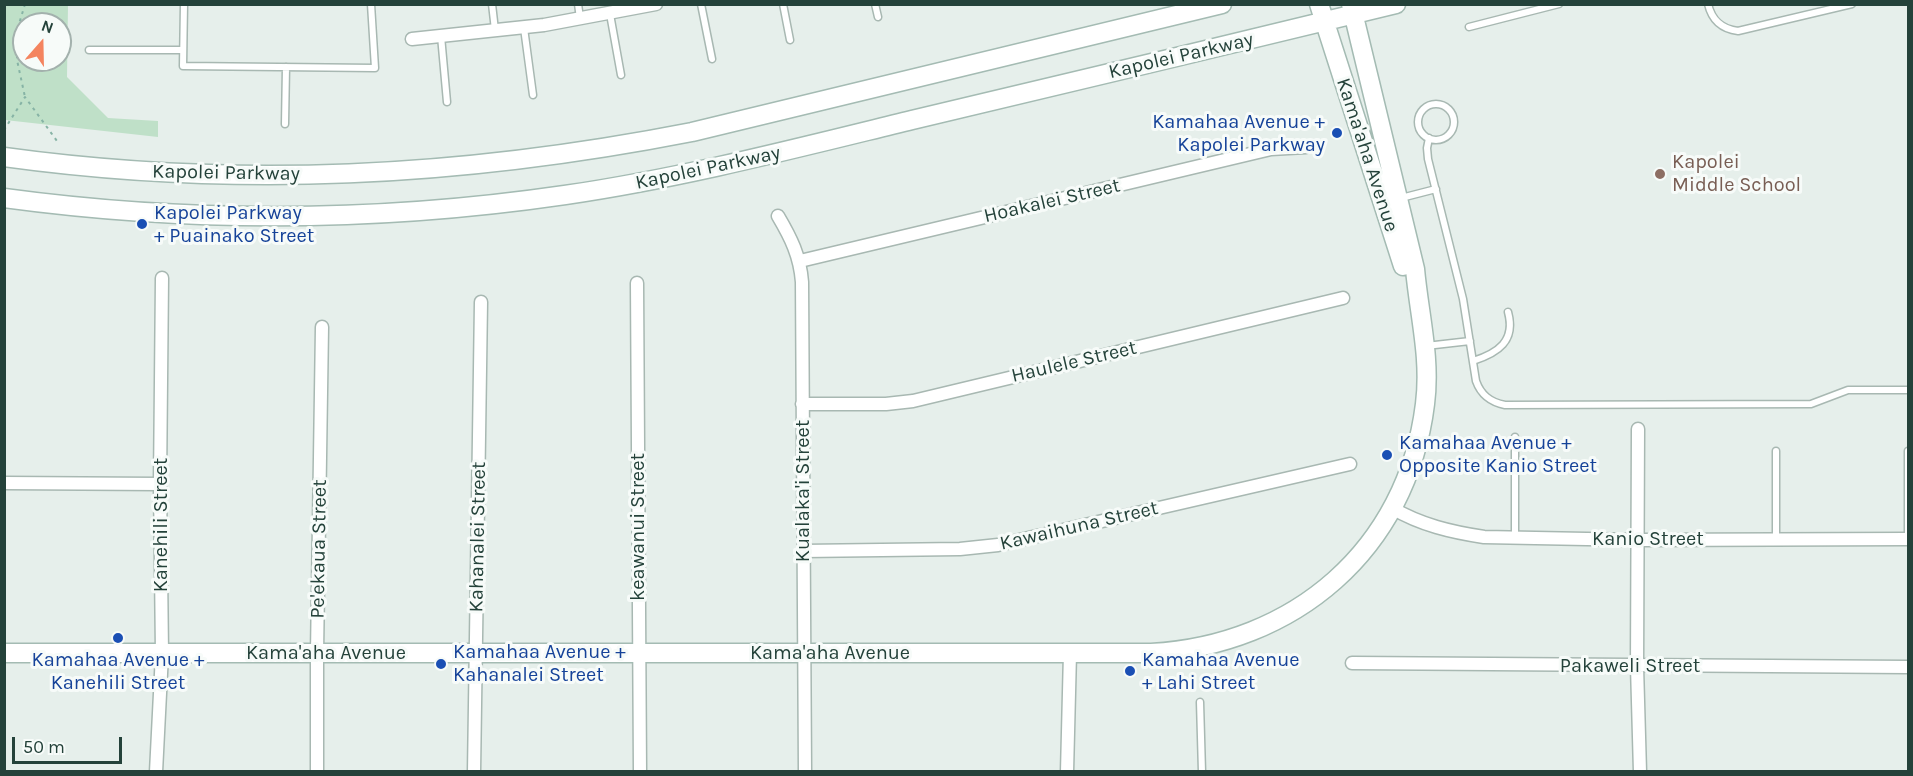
<!DOCTYPE html>
<html>
<head>
<meta charset="utf-8">
<style>
	body { margin:0 }
	#map { position:relative; width:1913px; height:776px; overflow:hidden; background:#e6efeb; font-family:Karla,sans-serif }
	canvas { display:block }
	.frame { position:absolute; inset:0; border:6px solid #24423a; pointer-events:none }
	.north { position:absolute; left:12px; top:12px; width:60px; height:60px; box-sizing:border-box; background:#f7fbf9; border:2px solid #a3b1ad; border-radius:50%; rotate:20deg; font-size:16px; font-weight:700; line-height:24px; text-align:center; color:#24423a }
	.north::after { content:''; display:block; margin:auto; width:21px; height:27px; background:#f4845f; clip-path:polygon(50% 0,100% 100%,50% 72%,0 100%) }
	.scale { position:absolute; left:12px; top:737px; width:110px; height:27px; box-sizing:border-box; border:3px solid #24423a; border-top:0; padding-left:8px; font-size:18px; line-height:21px; white-space:nowrap; color:#24423a; -webkit-text-stroke:4px #f7fbf9; paint-order:stroke }
</style>
</head>
<body>
<div id="map">
<canvas width="1913" height="776"></canvas>
<div class="frame"></div>
<div class="north">N</div>
<div class="scale">50 m</div>
</div>
<script>
const ctx = document.querySelector('canvas').getContext('2d');
ctx.lineJoin = 'round';
function fill(path, color) { ctx.fillStyle = color; ctx.fill(path, 'evenodd'); }
function strokePath(path, color, width, dash) { ctx.strokeStyle = color; ctx.lineWidth = width; ctx.lineCap = dash ? 'butt' : 'round'; ctx.setLineDash(dash || []); ctx.stroke(path); }
function drawText(font, color, halo, rows, align = 'center') {
  ctx.font = font + ' Karla,sans-serif'; ctx.lineWidth = 6; ctx.setLineDash([]); ctx.textBaseline = 'middle'; ctx.strokeStyle = halo; ctx.fillStyle = color; for (const [text, x, y, turn = 0] of rows) {
    ctx.save(); ctx.translate(x, y); ctx.rotate((+turn || 0) * Math.PI / 180); ctx.textAlign = isNaN(turn) ? turn : align; if (halo) ctx.strokeText(text, 0, 0); ctx.fillText(text, 0, 0); ctx.restore();
  }
}
const green = new Path2D(`
	M5,4L68,5L67,77L108,118L158,121V137L5,120ZM24,24H60V60H24Z`);
const path = new Path2D(`
	M25,4L17,31V60L25,97
	M4,130L25,97L57,141`);
const lane = new Path2D(`
	M184,4L183,66L375,68L371,4
	M492,4L495,30
	M578,4L580,18
	M701,4L712,59
	M783,4L790,40
	M875,4L878,17
	M1708,4C1712,21 1722,29 1738,31L1852,4
	M610,14L621,75
	M1469,27L1559,4
	M524,28L533,95
	M441,36L447,102
	M89,50H183
	M1418 122a18 18 0 1 1 36 0a18 18 0 1 1-36 0Z
	M285,124L286,67
	M1429,138L1427,148L1428,159L1463,299L1476,381C1481,395 1490,402 1505,405L1811,404L1848,390H1908
	M1401,198L1436,189
	M1426,346L1470,341
	M1473,361C1498,353 1516,341 1508,312
	M1515,437V538
	M1776,539V451
	M1908,539V451
	M1200,702L1202,772`);
const street = new Path2D(`
	M412,39L544,25L656,4
	M778,216C791,238 800,256 802,282L805,772
	M800,261L1271,149L1306,147
	M637,283L640,772
	M802,404H886L913,401L1343,298
	M1638,429L1637,666L1640,772
	M4,483L160,484
	M1392,508C1421,525 1451,532 1484,537L1638,540L1908,539
	M803,551L960,549L998,545L1350,464
	M1352,663L1908,667
	M156,772L162,654L160,484L162,278
	M317,772V653L322,327
	M474,772L481,302
	M1067,772L1070,653`);
const secondary = new Path2D(`
	M1319,4L1403,266
	M4,157C237,189 462,177 692,132L1222,4
	M4,198C189,223 380,222 565,195C682,178 797,148 912,120C1073,82 1235,43 1396,4
	M4,653H1151C1294,645 1407,550 1425,404C1431,358 1419,314 1415,269L1351,4`);
const markers = [
	[1337,133,6,"#1a4fb4"],
	[1660,174,6,"#8d6e63"],
	[142,224,6,"#1a4fb4"],
	[1387,455,6,"#1a4fb4"],
	[118,638,6,"#1a4fb4"],
	[441,664,6,"#1a4fb4"],
	[1130,671,6,"#1a4fb4"]
];
const streetNames = [
	["Kapolei Parkway",1181,56,-13],
	["Kama'aha Avenue",1367,155,72],
	["Kapolei Parkway",708,168,-12],
	["Kapolei Parkway",226,173,1],
	["Hoakalei Street",1052,201,-13],
	["Haulele Street",1074,362,-13],
	["Kualaka'i Street",803,491,-90],
	["Kanehili Street",161,525,-90],
	["Kawaihuna Street",1079,526,-13],
	["keawanui Street",638,527,-90],
	["Kahanalei Street",478,537,-89],
	["Kanio Street",1648,539],
	["Pe'ekaua Street",319,549,-89],
	["Kama'aha Avenue",326,653],
	["Kama'aha Avenue",830,653],
	["Pakaweli Street",1630,666]
];
const transitNames = [
	["Kamahaa Avenue +",1325,122,"right"],
	["Kapolei Parkway",1325,145,"right"],
	["Kapolei Parkway",154,213],
	["+ Puainako Street",154,236],
	["Kamahaa Avenue +",1399,443],
	["Opposite Kanio Street",1399,466],
	["Kamahaa Avenue +",453,652],
	["Kahanalei Street",453,675],
	["Kamahaa Avenue +",118,660,"center"],
	["Kanehili Street",118,683,"center"],
	["Kamahaa Avenue",1142,660],
	["+ Lahi Street",1142,683]
];
const educationNames = [
	["Kapolei",1672,162],
	["Middle School",1672,185]
];
fill(green, '#bfe0c8');
strokePath(lane, '#a8b8b2', 9);
strokePath(street, '#a8b8b2', 15);
strokePath(secondary, '#a4bbb3', 21);
strokePath(path, '#86b3a5', 2, [3, 4.5]);
strokePath(lane, '#fff', 6);
strokePath(street, '#fff', 12);
strokePath(secondary, '#fff', 18);
for (const [x, y, r, color] of markers) { const dot = new Path2D(); dot.arc(x, y, r, 0, 2 * Math.PI); ctx.fillStyle = color; ctx.fill(dot); strokePath(dot, '#f7fbf9', 2); }
drawText('20px', '#24423a', '#f7fbf9', streetNames);
drawText('20px', '#164399', '#f7fbf9', transitNames, 'left');
drawText('20px', '#785e54', '#f7fbf9', educationNames, 'left');
</script>
</body>
</html>
